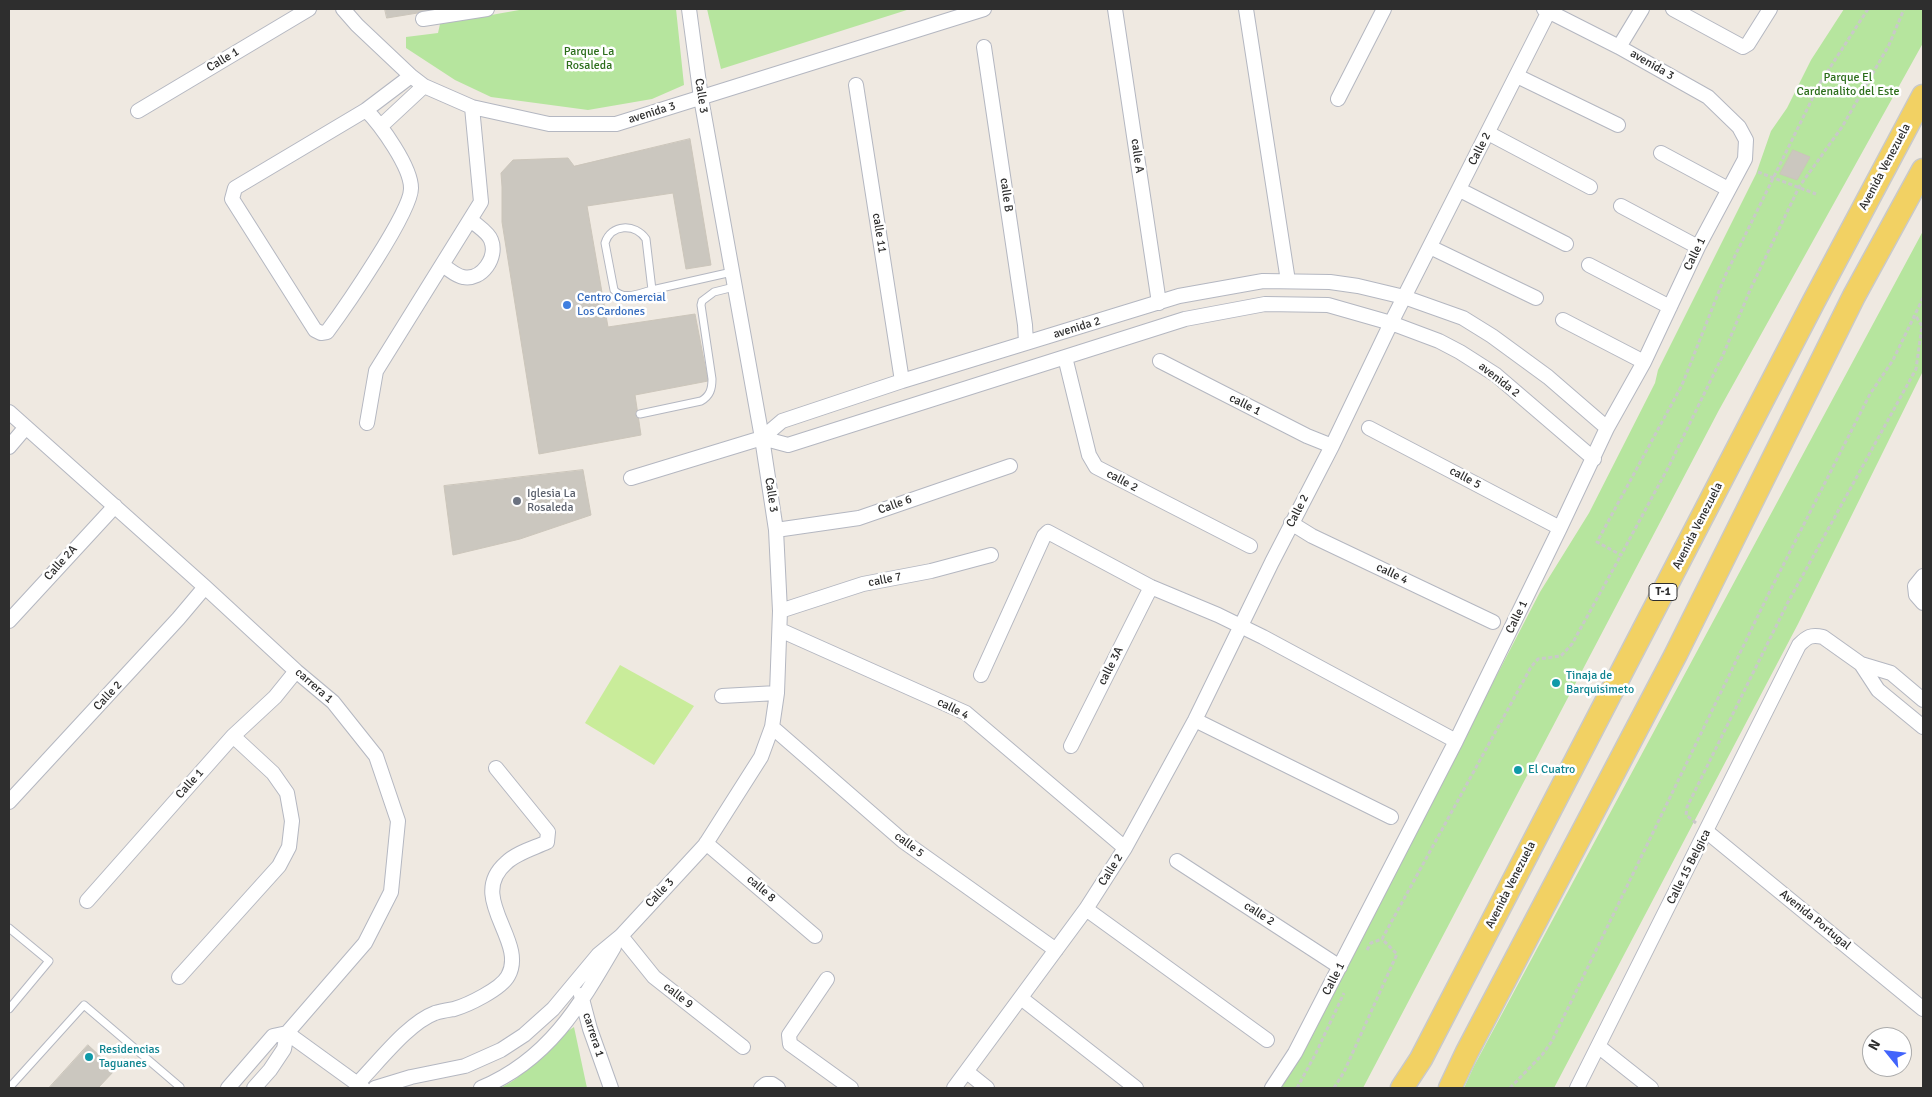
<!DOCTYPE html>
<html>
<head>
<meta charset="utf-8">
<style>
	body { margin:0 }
	#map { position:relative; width:1932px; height:1097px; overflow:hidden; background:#efe9e1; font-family:Signika,sans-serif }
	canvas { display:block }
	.frame { position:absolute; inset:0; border:10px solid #2e2e2e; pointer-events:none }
	.north { position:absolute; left:1862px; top:1027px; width:50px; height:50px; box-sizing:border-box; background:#fff; border:1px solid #ababab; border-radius:50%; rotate:299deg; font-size:14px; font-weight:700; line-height:20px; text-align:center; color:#2e2e2e }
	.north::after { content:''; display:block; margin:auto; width:18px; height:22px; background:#4264fb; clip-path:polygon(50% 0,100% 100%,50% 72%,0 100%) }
</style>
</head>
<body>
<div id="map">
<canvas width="1932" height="1097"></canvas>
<div class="frame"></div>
<div class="north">N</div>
</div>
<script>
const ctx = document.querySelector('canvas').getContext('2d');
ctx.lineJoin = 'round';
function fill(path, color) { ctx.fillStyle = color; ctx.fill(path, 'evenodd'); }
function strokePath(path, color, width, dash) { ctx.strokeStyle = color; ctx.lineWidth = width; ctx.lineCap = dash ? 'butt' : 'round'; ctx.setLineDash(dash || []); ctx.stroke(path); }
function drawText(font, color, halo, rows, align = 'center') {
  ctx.font = font + ' Signika,sans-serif'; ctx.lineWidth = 5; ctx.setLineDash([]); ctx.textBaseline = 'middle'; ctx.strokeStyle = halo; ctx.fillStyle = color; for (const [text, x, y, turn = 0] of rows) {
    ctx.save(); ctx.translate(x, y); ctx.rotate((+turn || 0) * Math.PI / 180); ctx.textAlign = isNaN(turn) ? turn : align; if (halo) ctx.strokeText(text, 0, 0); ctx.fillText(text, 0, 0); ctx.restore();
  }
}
const green = new Path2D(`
	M525,9H676L684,85L652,99L588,110L491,97L455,80L406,48V37L438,33L440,24Z
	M707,9H910L721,69Z
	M1844,9H1923V43L1719,410L1363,1088H1281L1350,958L1540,592L1589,513L1655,383L1658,370L1756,174L1771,131L1787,108L1811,60Z
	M1923,231V371L1798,624L1554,1088H1464L1474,1066Z
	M574,1027L587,1088H500C530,1075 547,1043 574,1027Z`);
const pitch = new Path2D(`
	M620,665L694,706L654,765L585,723Z`);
const building = new Path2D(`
	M385,9H442L387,18Z
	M690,139L711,265L686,269L673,193L587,206L608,327L695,314L708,381L635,395L641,435L539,454L502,222V187L501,173L513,160L568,158L574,166Z
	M1793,150L1810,157L1797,180L1780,174Z
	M583,470L591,515L520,539L453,555L444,486Z
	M88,1045L115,1070L98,1088H49Z`);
const path = new Path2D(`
	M1868,9L1820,83L1725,276L1682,385L1597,542L1621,555L1670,464L1723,355L1750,290L1799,187L1842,127L1889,45L1904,9
	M1758,172L1816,194
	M1696,823L1686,815L1687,807L1787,604L1916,369L1922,326L1915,315
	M1367,950L1371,943L1382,939L1531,667L1538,659L1561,656L1572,644L1621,555
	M1297,1088L1316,1053L1344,993
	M1334,1088L1344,1072L1397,954L1382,939
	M1510,1088L1542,1055L1552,1041L1768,595L1870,394L1893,360L1923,298`);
const lane = new Path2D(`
	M652,290C640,293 624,301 614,290L605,243C611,224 635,223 646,239L652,290L732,272
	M640,414L701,401C710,396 712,389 712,379L701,305L702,301L714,292L734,287
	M9,928L49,961L9,1009
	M9,1088L84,1005L180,1087L178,1088`);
const street = new Path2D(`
	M343,9L357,25L411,76L424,86L472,107L549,124H616L984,9
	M1115,9L1159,303
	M1246,9L1288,281
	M1673,9L1743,47L1748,44L1770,9
	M423,19L487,9
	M984,47L1025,325L1026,343
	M1619,47L1642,9
	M1517,76L1618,125
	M856,85L902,381
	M1338,99L1384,9
	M366,110C381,125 411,167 411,188C412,211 344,309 327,332L321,333L315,330L232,199L235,188L366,110L411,76
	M138,111L309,9
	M381,126L424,86
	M1488,133L1590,187
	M1661,153L1728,189
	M1460,190L1566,244
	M1621,206L1698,247
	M1430,247L1536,298
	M442,265C449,269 456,276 463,277C482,281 498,257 491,240C488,232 477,226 471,220
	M1589,265L1670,307
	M1563,320L1644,362
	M1065,357L1089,455L1096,467L1250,546
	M1160,361L1307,436L1332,446
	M9,412L205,587L296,671L333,702L376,756L398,821L391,892L365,943L287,1033
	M367,423L376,371L481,202L472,107
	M1369,428L1560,528
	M762,438L782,421L902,381L1179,296L1263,281L1330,282L1358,286L1404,297L1463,318L1492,336L1548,377L1607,428
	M9,447L26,427
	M631,478L762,438L788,445L1185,319L1265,304L1328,305L1391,323L1439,341L1460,352L1496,375L1594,459
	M1291,523L1312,536L1493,622
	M776,530L859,518L1010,466
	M1923,576L1915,586L1916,595L1923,603
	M780,611L863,584L931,571L991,555
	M9,621L115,506
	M780,630L966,713L1125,848
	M1861,664L1878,690L1923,727
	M981,675L1044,536L1048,532L1151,587L1218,615L1263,637L1456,741
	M722,696L777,693
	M1195,720L1391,817
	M772,727L903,841L1056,950
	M1071,746L1151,587
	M9,802L178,619L205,587
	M1706,831L1923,1009
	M706,843L815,936
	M1177,861L1340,967
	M87,901L233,736L275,697L296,671
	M1086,909L1267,1040
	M621,936L654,977L743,1047
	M179,977L279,866L289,847L292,821L287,793L273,773L233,736
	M827,979L789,1035L790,1044L851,1088
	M581,995L590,1029L611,1088
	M1021,998L1136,1088
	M287,1033L363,1088
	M1598,1046L1651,1088
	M967,1072L987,1088
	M357,1084C378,1063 408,1023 435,1013C441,1011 448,1010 454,1009C468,1005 501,989 508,976C528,941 466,898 506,863C516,853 534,848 547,842L548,832L496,768
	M228,1088L273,1036L287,1033
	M254,1088L270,1070L284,1049L287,1033
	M375,1088L411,1077L465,1066L501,1050L524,1035L553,1009L598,955L621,936L705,845L761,757L772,727L777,693L780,611L776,530L762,438L701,98L689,9
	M481,1088C548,1060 579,1007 614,947
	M761,1088L766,1084H772L778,1088
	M954,1088L1086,909L1125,848L1147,808L1195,720L1272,562L1332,446L1391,323L1550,9
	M1272,1088L1295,1053L1456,741L1560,528L1607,428L1644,362L1698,247L1745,159L1746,140L1739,127L1708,97L1619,47L1544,9
	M1577,1088L1799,645C1807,637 1811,634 1823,637L1861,664L1891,673L1923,700`);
const primary = new Path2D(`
	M1402,1088L1421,1059L1814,301L1923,96
	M1450,1088L1467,1052L1675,656L1854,296L1923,170`);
const markers = [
	[567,305,5,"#3f7fe0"],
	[517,501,5,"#6b7280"],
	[1556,683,5,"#0f9aa8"],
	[1518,770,5,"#0f9aa8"],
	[89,1057,5,"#0f9aa8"]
];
const shields = [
	[1663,592,28]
];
const shieldNames = [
	["T-1",1663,592]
];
const parkNames = [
	["Parque La",589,52],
	["Rosaleda",589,66],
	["Parque El",1848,78],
	["Cardenalito del Este",1848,92]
];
const streetNames = [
	["Calle 1",223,60,-31],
	["avenida 3",1652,65,30],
	["Calle 3",701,96,81],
	["avenida 3",652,113,-17],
	["Calle 2",1480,149,-63],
	["calle A",1137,156,82],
	["Avenida Venezuela",1885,167,-62],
	["calle B",1006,195,82],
	["calle 11",879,233,81],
	["Calle 1",1695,254,-64],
	["avenida 2",1077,328,-17],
	["avenida 2",1499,380,38],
	["calle 1",1245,405,27],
	["calle 5",1465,478,28],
	["calle 2",1122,481,28],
	["Calle 3",771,495,81],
	["Calle 6",895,505,-19],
	["Calle 2",1298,511,-63],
	["Avenida Venezuela",1698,526,-63],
	["Calle 2A",61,563,-48],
	["calle 4",1392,574,26],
	["calle 7",885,580,-11],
	["Calle 1",1517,617,-64],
	["calle 3A",1111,666,-63],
	["carrera 1",314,686,41],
	["Calle 2",108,696,-47],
	["calle 4",953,709,27],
	["Calle 1",190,784,-48],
	["calle 5",909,845,37],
	["Calle 15 Belgica",1689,867,-63],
	["Calle 2",1111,870,-58],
	["Avenida Venezuela",1511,885,-63],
	["calle 8",761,889,41],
	["Calle 3",660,893,-47],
	["calle 2",1259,914,33],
	["Avenida Portugal",1815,920,39],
	["Calle 1",1334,979,-63],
	["calle 9",678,996,38],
	["carrera 1",593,1035,72]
];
const shopNames = [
	["Centro Comercial",577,298],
	["Los Cardones",577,312]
];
const worshipNames = [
	["Iglesia La",527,494],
	["Rosaleda",527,508]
];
const cultureNames = [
	["Tinaja de",1566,676],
	["Barquisimeto",1566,690],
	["El Cuatro",1528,770],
	["Residencias",99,1050],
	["Taguanes",99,1064]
];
fill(green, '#b6e59e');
fill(pitch, '#c9ec9a');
fill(building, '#cbc7bf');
strokePath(building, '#cbc5ba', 1);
strokePath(lane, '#b4b7c1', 9);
strokePath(street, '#b4b7c1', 16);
strokePath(primary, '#c9c9c9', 25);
strokePath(path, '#c9c9c9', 3, [4, 2.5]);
strokePath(lane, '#fff', 7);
strokePath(street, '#fff', 14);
strokePath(primary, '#f2d163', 22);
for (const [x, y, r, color] of markers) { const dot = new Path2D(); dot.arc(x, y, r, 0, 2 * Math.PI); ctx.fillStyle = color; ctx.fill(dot); strokePath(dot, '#fff', 2); }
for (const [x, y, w] of shields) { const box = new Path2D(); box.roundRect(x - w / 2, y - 8.5, w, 17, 4); ctx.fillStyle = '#fff'; ctx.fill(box); strokePath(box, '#2e2e2e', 1); }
drawText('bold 11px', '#2e2e2e', null, shieldNames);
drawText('12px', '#2c6e1b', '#fff', parkNames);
drawText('12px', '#2e2e2e', '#fff', streetNames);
drawText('12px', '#366cbe', '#fff', shopNames, 'left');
drawText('12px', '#5b616d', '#fff', worshipNames, 'left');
drawText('12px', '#0d838f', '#fff', cultureNames, 'left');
</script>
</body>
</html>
